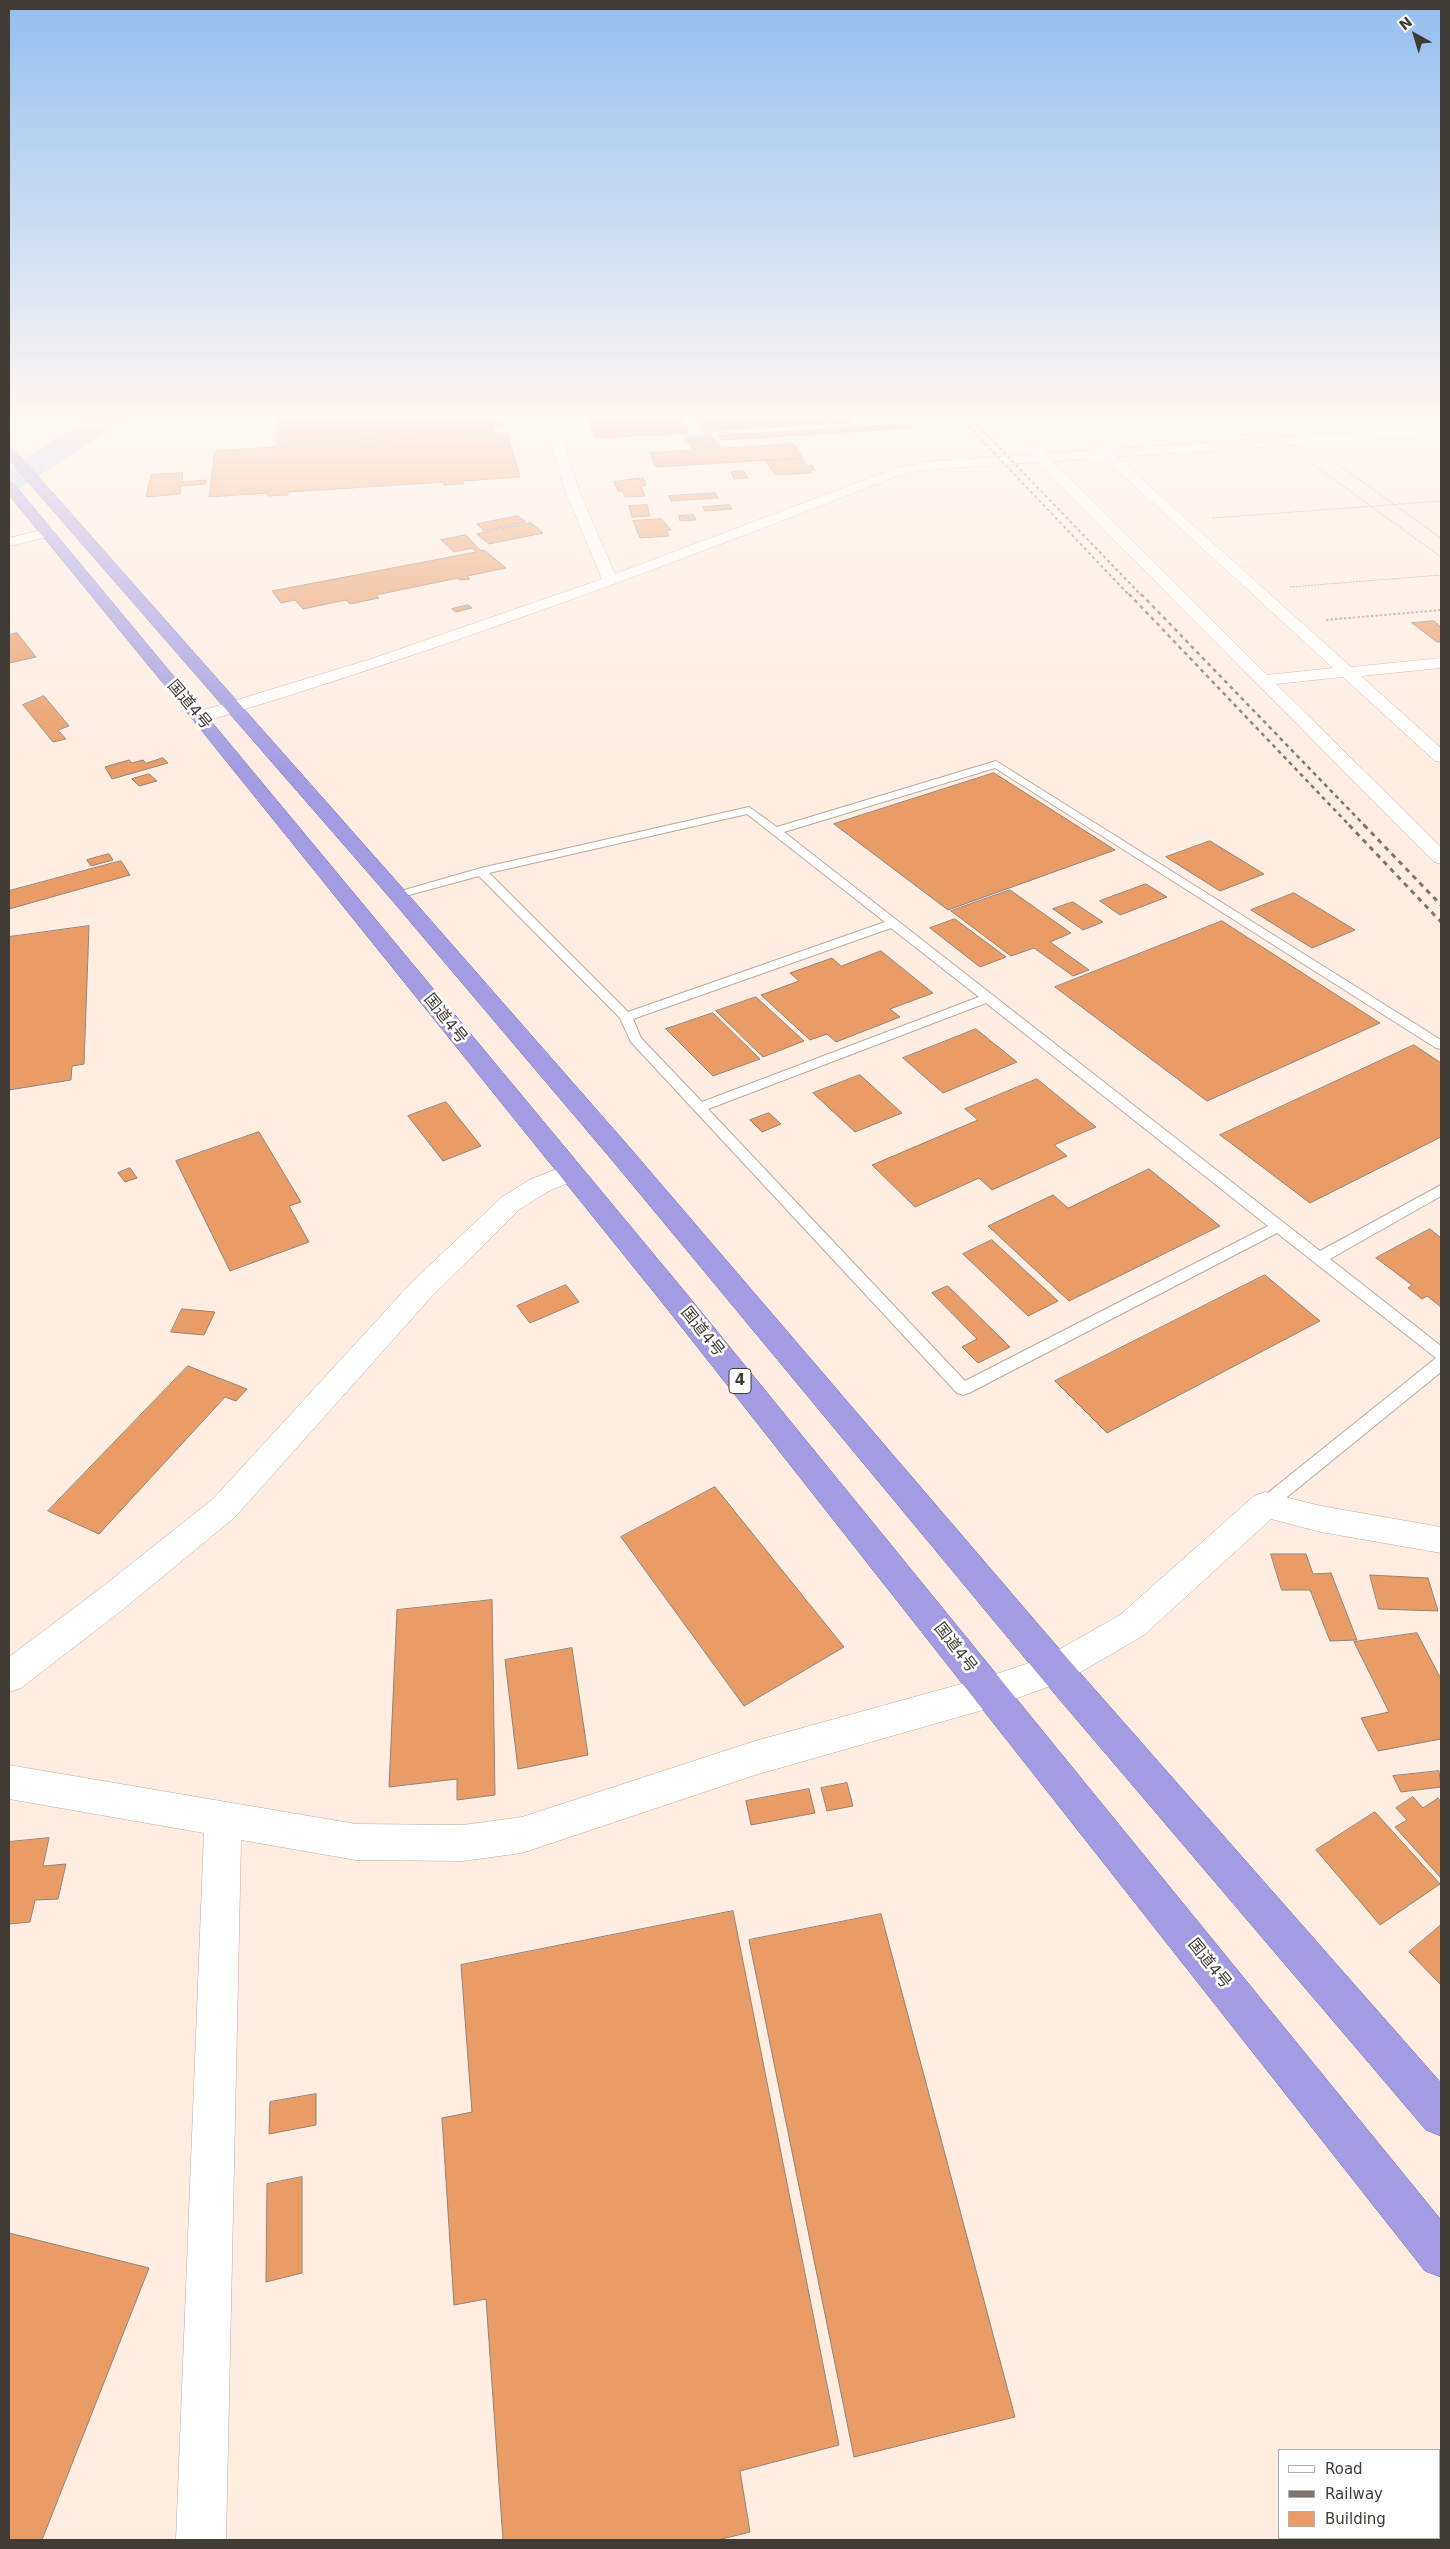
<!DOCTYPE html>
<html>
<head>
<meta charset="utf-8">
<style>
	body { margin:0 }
	#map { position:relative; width:1450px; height:2549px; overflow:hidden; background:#ffede2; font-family:"DejaVu Sans",sans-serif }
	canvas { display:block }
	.frame { position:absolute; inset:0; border:10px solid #413b36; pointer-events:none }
	.legend { position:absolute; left:1278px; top:2449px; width:162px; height:90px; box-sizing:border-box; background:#fefefe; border:1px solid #b2b0ae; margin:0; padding:6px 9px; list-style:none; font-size:15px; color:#413b36 }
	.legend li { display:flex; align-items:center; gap:10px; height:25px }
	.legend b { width:25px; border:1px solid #b2b0ae }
	.north { position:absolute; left:1390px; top:10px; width:50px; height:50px; -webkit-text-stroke:4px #fefefe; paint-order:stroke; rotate:321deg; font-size:14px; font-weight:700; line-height:20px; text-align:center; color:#413b36 }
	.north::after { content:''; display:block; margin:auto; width:18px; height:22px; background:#413b36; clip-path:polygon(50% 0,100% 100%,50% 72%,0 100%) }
</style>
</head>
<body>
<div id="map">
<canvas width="1450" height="2549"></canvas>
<div class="frame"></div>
<ul class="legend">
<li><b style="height:6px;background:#fff"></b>Road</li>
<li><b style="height:6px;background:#7f756e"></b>Railway</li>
<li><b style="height:14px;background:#ea9c66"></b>Building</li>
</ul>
<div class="north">N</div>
</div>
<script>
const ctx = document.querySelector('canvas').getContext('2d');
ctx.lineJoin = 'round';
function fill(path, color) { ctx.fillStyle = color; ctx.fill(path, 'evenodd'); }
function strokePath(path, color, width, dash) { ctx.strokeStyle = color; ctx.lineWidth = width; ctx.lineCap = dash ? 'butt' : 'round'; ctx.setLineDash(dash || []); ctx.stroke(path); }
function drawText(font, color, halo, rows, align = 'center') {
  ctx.font = font + ' "DejaVu Sans","Noto Sans JP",sans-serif'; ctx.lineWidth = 5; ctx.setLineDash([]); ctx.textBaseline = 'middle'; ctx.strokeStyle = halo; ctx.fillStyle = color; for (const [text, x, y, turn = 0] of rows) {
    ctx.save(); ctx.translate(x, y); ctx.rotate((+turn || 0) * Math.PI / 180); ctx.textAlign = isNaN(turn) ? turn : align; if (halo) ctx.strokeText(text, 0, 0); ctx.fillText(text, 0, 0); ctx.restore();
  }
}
const river = new Path2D(`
	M96,413H126L114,427L20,488L9,491V469Z`);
const building = new Path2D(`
	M489,413L491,421H502L503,425L492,426L494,432L277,445L278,414Z
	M643,413H679L690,433L595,438L587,416Z
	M693,413H836L823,414L830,424L703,431Z
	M858,413H893L897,417L863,419Z
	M848,415L854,422L833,424L828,416Z
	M910,424L913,428L721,440L719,436Z
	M507,433L520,477L463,481L464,484L444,485V482L288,492V495L268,496V493L209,497L215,451Z
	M712,436L714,439L686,441L685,438Z
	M717,440L721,447L692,449L688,442Z
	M794,444L803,458L656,467L650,453Z
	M802,459L807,466L812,465L815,470H810L811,473L775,475L766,461Z
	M744,471L748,478L734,479L731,472Z
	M183,473L182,482L206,480V484L181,486L180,494L146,497L151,475Z
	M643,478L646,485L641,486L645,496L625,497L623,491H618L614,482Z
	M715,493L718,498L671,501L669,496Z
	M647,505L650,516L632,517L629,506Z
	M730,505L732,509L705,511L703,507Z
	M694,515L696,520L680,521L679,516Z
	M518,516L526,522L484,531L477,524Z
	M661,519L671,530H667L669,536L640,538L633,521Z
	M531,523L543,533L489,544L477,534Z
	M466,535L481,551L484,550L506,568L467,576L470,579L460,580L458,578L376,595L379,598L350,604L346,600L303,609L295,600L281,603L272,591L476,552L472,548L454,552L441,540Z
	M468,605L472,608L456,612L452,609Z
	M1434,621L1441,627V642H1437L1412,623Z
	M17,633L36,657L9,663V635Z
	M44,696L69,726L58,730L66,739L53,742L23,705Z
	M163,758L168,763L112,779L105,767L129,760L132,763L143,760L146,763Z
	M994,773L1115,850L948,910L834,824Z
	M149,774L157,781L139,786L132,779Z
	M1210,841L1264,874L1220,891L1166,857Z
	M109,854L113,860L91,866L87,860Z
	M121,861L130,875L9,909V891Z
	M1146,884L1167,897L1120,915L1100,901Z
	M1010,890L1071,933L1050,942L1089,970L1073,976L1034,948L1011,956L951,911Z
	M1294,893L1355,930L1312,948L1251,910Z
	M1073,902L1103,922L1083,930L1053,909Z
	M955,919L1006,957L980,967L930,928Z
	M1222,921L1380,1023L1207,1101L1055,987Z
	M89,926L84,1064L72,1066L71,1080L9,1090V937Z
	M881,951L933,993L890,1009L900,1017L836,1042L827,1034L810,1040L761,995L799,981L790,973L832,958L841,966Z
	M756,997L804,1041L763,1057L716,1011Z
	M713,1013L760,1059L713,1076L666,1029Z
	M976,1029L1017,1062L943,1093L903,1058Z
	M1414,1045L1441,1063V1137L1310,1203L1220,1135Z
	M860,1075L902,1113L855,1132L813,1093Z
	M1037,1079L1096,1127L1054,1145L1067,1156L992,1190L979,1178L915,1207L872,1165L978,1120L965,1109Z
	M446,1102L481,1146L443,1161L408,1116Z
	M769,1113L781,1124L762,1132L750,1120Z
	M259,1132L301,1202L289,1206L309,1242L230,1271L176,1161Z
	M130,1168L137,1178L125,1182L118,1173Z
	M1149,1169L1220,1226L1069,1301L988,1226L1053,1195L1068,1208Z
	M1430,1229L1441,1238V1307L1427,1296L1422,1299L1408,1288L1412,1285L1376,1258Z
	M992,1240L1058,1301L1028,1316L963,1254Z
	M1265,1275L1320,1321L1107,1433L1055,1381Z
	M566,1285L579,1302L530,1323L517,1306Z
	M948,1286L1010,1347L978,1363L962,1347L977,1339L932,1293Z
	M182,1309L215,1312L204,1335L171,1332Z
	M188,1366L247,1389L236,1401L225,1397L99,1534L48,1511Z
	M715,1487L844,1647L744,1706L621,1537Z
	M1271,1554H1306L1313,1574L1331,1573L1357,1640L1330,1641L1310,1590H1282Z
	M1370,1575L1428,1578L1438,1611L1379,1609Z
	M492,1600L495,1795L457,1800V1779L389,1787L397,1610Z
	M1417,1633L1441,1679V1739L1378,1751L1361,1718L1389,1712L1354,1642Z
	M572,1648L588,1755L518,1769L505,1660Z
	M1439,1771L1441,1787L1401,1792L1393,1776Z
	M847,1783L853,1806L827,1811L821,1788Z
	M809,1789L815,1813L751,1825L746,1801Z
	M1413,1797L1423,1808L1438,1798L1441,1802V1878L1395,1827L1407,1820L1396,1808Z
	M1375,1812L1440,1884L1380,1925L1316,1850Z
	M49,1838L43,1866L66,1864L58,1899L35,1900L30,1922L9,1924V1842Z
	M733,1911L839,2445L740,2471L750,2532L718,2540H503L486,2299L454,2305L442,2118L472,2112L461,1965Z
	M881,1914L1015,2417L854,2457L749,1940Z
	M1441,1925V1985L1409,1952Z
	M316,2094V2125L269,2134L270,2102Z
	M302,2177V2273L266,2282L267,2184Z
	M9,2233L149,2268L42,2540H9Z`);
const pathFar1 = new Path2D(`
	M1333,461L1441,538
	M1310,462L1441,557
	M1213,518L1441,501
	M1290,587L1441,575`);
const path = new Path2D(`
	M1326,620L1441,610`);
const service = new Path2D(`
	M996,761L1441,1040V1049L1436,1048L995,768L784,832L1320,1251L1441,1185V1196L1330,1259L1441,1346V1372L1271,1510L1265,1512L1259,1510L1256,1505L1259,1500L1436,1358L1277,1233L969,1393L963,1395L957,1393L631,1042L620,1018L479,876L398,898L392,895L394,893L481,868L749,807L777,827ZM747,814L885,922L628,1012L489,873ZM891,928L979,997L702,1102L641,1038L633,1019ZM986,1003L1268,1226L965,1381L708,1109Z`);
const minor = new Path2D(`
	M993,413H1006L1041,446L1046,455L1267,675L1333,668L1055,413H1068L1351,667L1441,658V668L1361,676L1441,748V762L1435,761L1343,677L1276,684L1441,847V864L1434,862L1035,460L1030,451Z
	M47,529L52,530L54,533L52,536L9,546V538Z
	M571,1164L580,1166L584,1172L580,1178L549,1191L520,1209L432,1296L235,1517L121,1611L21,1688L9,1692V1657L97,1591L213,1499L412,1282L502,1197L531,1179Z
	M1265,1492L1321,1506L1441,1527V1553L1321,1532L1271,1519L1144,1635L1067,1680L990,1708L755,1775L522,1853L463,1861L356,1860L241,1840L226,2540H176L204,1833L9,1799V1765L356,1824L463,1825L522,1817L755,1741L990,1676L1044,1658L1120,1615L1254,1496Z`);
const tertiary = new Path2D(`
	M542,413H554L580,493L615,574L899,467L926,462L1094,450L1100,454L1094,458L926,470L902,474C673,564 443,650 206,721H194L191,717L194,713L371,659L602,579L566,493Z
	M1441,427V435L1112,457L1106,453L1112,449Z`);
const trunk = new Path2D(`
	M9,448L14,449L405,891L630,1148L1067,1658L1441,2083V2136L1426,2130L1043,1680L612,1160L391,899L9,460Z
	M9,483L14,484L685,1292L1441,2220V2277L1425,2271L665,1306L194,721L9,495Z`);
const railFar2 = new Path2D(`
	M956,413L1130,596
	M966,413L1142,596`);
const railFar1 = new Path2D(`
	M1129,594L1350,826
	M1141,594L1365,826`);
const rail = new Path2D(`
	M1349,825L1441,922
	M1364,825L1441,905`);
const tertiaryBridge = new Path2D(`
	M1094,454L1112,453`);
const shields = [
	[740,1381,22]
];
const shieldNames = [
	["4",740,1381]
];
const streetNames = [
	["国道4号",189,705,50],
	["国道4号",445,1019,51],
	["国道4号",702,1332,51],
	["国道4号",955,1648,52],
	["国道4号",1209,1964,51]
];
fill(river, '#b1d0fc');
fill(building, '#ea9c66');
strokePath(building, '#928379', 1);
strokePath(service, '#baaa9f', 2);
strokePath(minor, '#baaa9f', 1);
strokePath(tertiary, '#baaa9f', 1);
strokePath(trunk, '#726aa1', 1);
strokePath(pathFar1, '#a59890', 1, [2, 1]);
strokePath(path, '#a59890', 2, [2.5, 2]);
fill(service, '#fff');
fill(minor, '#fff');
fill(tertiary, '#fff');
fill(trunk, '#a39ce2');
strokePath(railFar2, '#7f756e', 2, [3, 3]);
strokePath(railFar1, '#7f756e', 2.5, [4, 4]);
strokePath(rail, '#7f756e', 3, [5, 5]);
strokePath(tertiaryBridge, '#baaa9f', 14, []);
strokePath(tertiaryBridge, '#fff', 14);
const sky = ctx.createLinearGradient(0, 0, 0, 770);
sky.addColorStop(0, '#92bff0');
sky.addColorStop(0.54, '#fff7f2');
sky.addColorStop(1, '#fff7f200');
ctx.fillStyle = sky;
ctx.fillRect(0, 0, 1450, 770);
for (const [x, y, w] of shields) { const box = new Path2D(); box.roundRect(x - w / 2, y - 12.5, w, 25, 4); ctx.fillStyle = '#fefefe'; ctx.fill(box); strokePath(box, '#413b36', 1); }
drawText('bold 15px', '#413b36', null, shieldNames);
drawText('16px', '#413b36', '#fefefe', streetNames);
</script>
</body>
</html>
